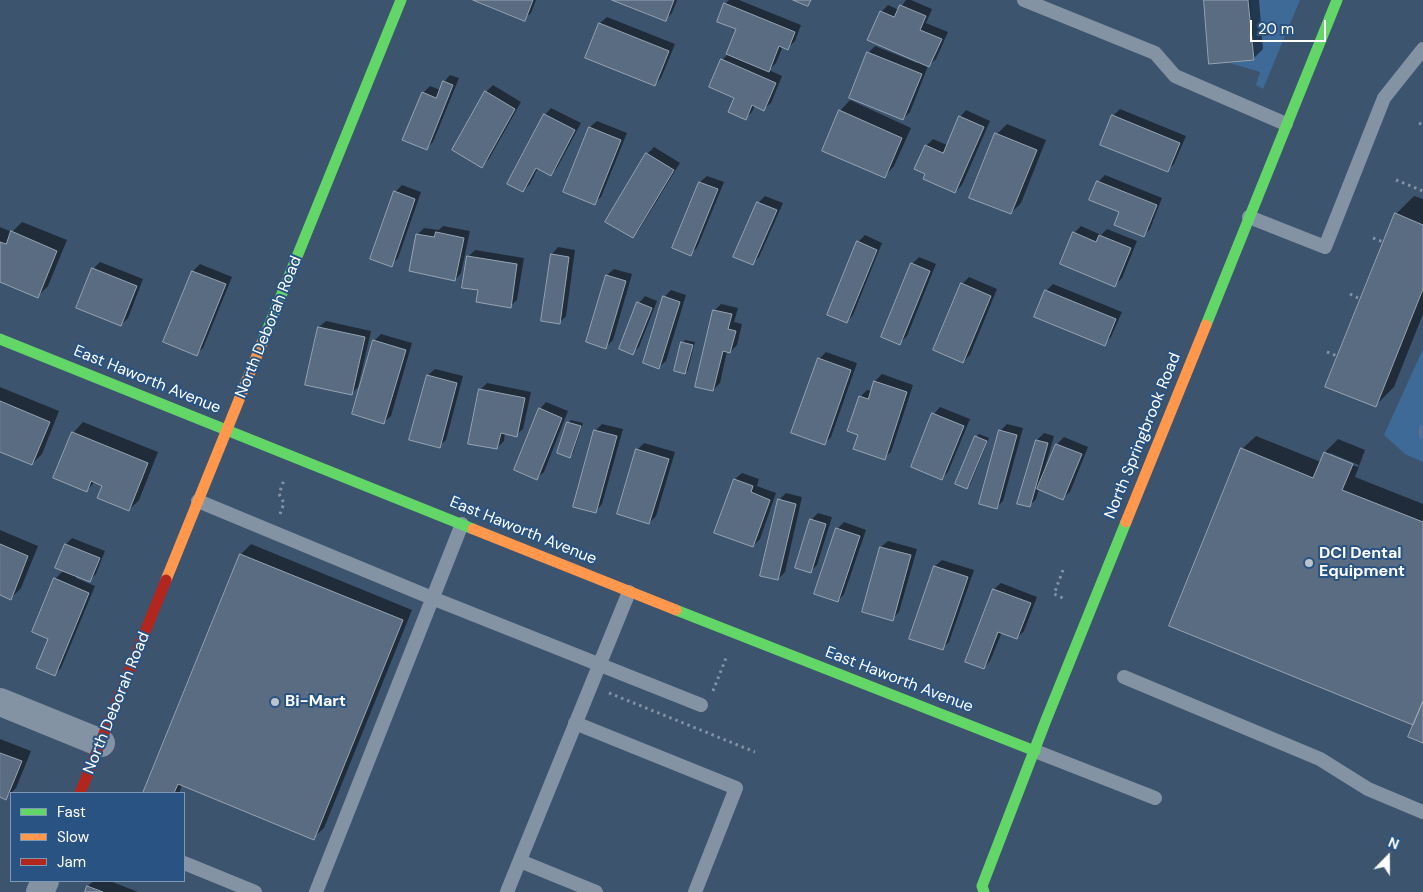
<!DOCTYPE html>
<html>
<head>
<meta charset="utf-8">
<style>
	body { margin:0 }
	#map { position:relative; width:1423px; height:892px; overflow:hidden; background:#3d546e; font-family:"DM Sans",sans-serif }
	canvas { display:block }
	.legend { position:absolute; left:10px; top:792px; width:175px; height:90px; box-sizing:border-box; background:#295382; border:1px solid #7f98b4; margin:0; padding:6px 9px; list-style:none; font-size:15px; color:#fff }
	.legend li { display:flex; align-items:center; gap:10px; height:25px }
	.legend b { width:25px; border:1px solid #7f98b4 }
	.north { position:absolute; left:1363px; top:832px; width:50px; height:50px; -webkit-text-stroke:4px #295382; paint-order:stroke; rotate:22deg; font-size:14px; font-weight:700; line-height:20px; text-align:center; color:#fff }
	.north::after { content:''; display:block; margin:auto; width:18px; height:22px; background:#fff; clip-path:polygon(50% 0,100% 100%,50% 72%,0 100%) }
	.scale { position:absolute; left:1250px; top:20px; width:76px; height:22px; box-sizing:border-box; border:2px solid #fff; border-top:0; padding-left:6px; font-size:15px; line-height:18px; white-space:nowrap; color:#fff; -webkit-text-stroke:4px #295382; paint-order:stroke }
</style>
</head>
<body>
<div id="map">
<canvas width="1423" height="892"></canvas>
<ul class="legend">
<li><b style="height:6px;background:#63d668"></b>Fast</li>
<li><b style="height:6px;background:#ff974d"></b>Slow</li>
<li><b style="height:6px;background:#b3261e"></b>Jam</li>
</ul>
<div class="north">N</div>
<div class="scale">20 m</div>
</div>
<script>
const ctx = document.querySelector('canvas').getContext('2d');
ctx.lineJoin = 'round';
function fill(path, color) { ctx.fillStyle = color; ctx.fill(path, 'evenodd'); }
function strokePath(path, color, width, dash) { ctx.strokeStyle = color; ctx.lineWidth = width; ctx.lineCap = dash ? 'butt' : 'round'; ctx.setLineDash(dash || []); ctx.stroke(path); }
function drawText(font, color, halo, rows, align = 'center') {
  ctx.font = font + ' "DM Sans",sans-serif'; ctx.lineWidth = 4; ctx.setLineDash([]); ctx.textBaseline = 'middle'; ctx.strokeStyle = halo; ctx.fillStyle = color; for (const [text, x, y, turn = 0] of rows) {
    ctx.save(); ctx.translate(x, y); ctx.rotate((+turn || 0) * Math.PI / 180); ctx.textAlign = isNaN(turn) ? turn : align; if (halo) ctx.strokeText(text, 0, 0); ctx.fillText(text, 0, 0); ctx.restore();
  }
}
const green = new Path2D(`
	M1250,0H1300L1263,89L1256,85L1260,72L1230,63L1255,60Z
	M1423,349V462L1405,454L1384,435Z`);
const shadow = new Path2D(`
	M477,0H536L531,13L524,19Z
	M616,0H677L672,13L665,20Z
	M729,0H739L801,25L795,41L788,48L783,46L776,63L769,70L782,76L771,103L764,109L755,105L752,112L745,119L722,60L729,53L737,29L725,4Z
	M906,0H911L932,9L926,23L948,32L936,59L928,66L910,112L903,119L868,53L875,46L917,63L918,61L881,12L888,5L899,10Z
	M1205,0H1259L1263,49L1253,59Z
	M607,17L675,44L661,78L655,85L587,57L600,23Z
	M450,75L459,78L433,142L426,149L423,93L430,86L440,90L444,82Z
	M493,85L521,102L489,159L482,166L486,92Z
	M850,100L911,128L894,166L884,177L840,111Z
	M551,108L581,123L557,168L551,175L538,168L530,184L523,191L545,115Z
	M1120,109L1186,136L1174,164L1168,170L1113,116Z
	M966,110L990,121L962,185L955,192L926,146L933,139L947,145L960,117Z
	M597,121L627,133L601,197L594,203L564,191L590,127Z
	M1007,124L1046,140L1021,203L1011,213L997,134Z
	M654,147L680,163L639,230L633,237L647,154Z
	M1105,175L1162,198L1150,229L1143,236L1121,211L1098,182Z
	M707,176L724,182L697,248L690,254L674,248L700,182Z
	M402,185L421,192L398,258L391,265L395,192Z
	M765,196L783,203L759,257L752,264L735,256L759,202Z
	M1414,196L1423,199V314L1394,387L1375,406L1396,214Z
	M22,222L67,240L48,286L38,296L0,281V227L12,232Z
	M443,226L470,231L461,273L455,280L418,234L424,228L439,230Z
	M1081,226L1101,235L1107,229L1137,241L1122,278L1115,285L1074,233Z
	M865,235L882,243L853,315L847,322L858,242Z
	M558,247L575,250L566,316L559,323L552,254Z
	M475,250L524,258L517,300L510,306L479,289L468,257Z
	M919,257L936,264L907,336L900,343L912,264Z
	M100,262L143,279L128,318L121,325L93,269Z
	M200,264L232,277L203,348L196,354L165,342L193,271Z
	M614,269L632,274L613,340L606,347L587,341L607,275Z
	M969,277L997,289L970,355L963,362L962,284Z
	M1053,284L1122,312L1111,337L1105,344L1046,291Z
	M671,290L686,295L666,361L659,367L664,297Z
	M645,296L657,301L639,347L632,353L639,303Z
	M721,304L738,308L734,322L742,324L737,345L730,352L727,351L720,383L713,390L714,311Z
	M326,321L371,331L358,387L351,394L319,327Z
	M381,334L412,343L391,416L384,422L374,341Z
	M685,340L695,342L688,370L685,373L682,343Z
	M826,352L857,363L831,437L824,444L819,359Z
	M435,369L463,376L446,440L439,446L428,375Z
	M882,374L913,385L891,452L884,458L860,434V397L867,390L872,391L875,381Z
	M487,383L531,392L523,429L516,435L505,433L504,441L497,448L480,390Z
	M0,387L59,411L42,454L32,464L0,451Z
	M546,402L568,411L544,472L537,478L540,409Z
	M940,407L970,419L948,472L942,478L912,466L934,414Z
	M571,420L583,423L573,453L570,456L568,423Z
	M83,422L158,452L139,500L129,510L104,485L95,482L87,490L73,433Z
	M602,424L623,429L602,504L596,511L595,431Z
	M1007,424L1023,428L1003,501L996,508L1000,431Z
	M1044,433L1054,436L1044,471H1046L1057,444L1064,437L1088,447L1070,492L1063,498L1039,489L1036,499L1029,506L1037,440Z
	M979,434L989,438L970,485L967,488L976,437Z
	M1256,436L1321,462L1325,452L1338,439L1365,450L1355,477L1423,504V741L1415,724L1242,449ZM1330,453L1359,465L1358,467L1330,456Z
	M644,443L675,452L656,516L649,523L637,450Z
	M742,473L759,479L757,486L776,493L760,539L753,546L735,479Z
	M786,493L802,497L785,572L778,579L779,500Z
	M818,513L832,517L817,565L810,572L811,520Z
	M844,522L866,530L844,594L838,601L837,529Z
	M0,530L38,546L21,588L11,598L0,594Z
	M72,538L105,551L96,574L89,581L76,576V578L95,586L61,668L54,675L50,639L55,579L63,571L66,544Z
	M888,541L917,549L899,612L892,619L864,611L881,547Z
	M251,544L412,610L324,828L313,838L182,785L179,793H144L241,554Z
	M942,560L974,570L949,642L942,649L911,638L935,566Z
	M1001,583L1037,597L1024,631L1017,638L1002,632L990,661L984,668L966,661L994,589Z
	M0,739L31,751L16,788L6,798L0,796Z
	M94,881H110L138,892H86L88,886Z`);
const stream = new Path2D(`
	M1423,429V435`);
const building = new Path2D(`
	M473,0H533L525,21Z
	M612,0H674L666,21Z
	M793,0H811L808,6Z
	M1204,0H1248L1254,60L1209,64Z
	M724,3L795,32L788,50L779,46L769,72L726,54L736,29L717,22Z
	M900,5L926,16L920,30L942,39L929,67L867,40L880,11L894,17Z
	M599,23L669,51L655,86L585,58Z
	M867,52L922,74L903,120L849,98Z
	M721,59L776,83L764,111L752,105L746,120L728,112L734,98L709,87Z
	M443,81L453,85L427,150L402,140L422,92L436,98Z
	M485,91L515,109L482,168L452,150Z
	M839,110L902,138L885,178L822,151Z
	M544,114L575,130L551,176L536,168L523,192L507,184Z
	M1112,115L1180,143L1168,172L1100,145Z
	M959,116L984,127L955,193L923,179L925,174L914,169L925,145L943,153Z
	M589,127L621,140L595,205L563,192Z
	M995,133L1037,150L1011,214L969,198Z
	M646,153L674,170L633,238L605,222Z
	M1097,181L1157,205L1144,237L1114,225L1119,212L1089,200Z
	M699,182L718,189L691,256L672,248Z
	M394,191L415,199L392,267L370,259Z
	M757,202L777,210L753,265L733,257Z
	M1395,213L1423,225V289L1376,407L1325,387Z
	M11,231L57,251L38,298L0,282V242L6,244Z
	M436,232L464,238L455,281L409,271L416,234L434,237Z
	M1073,232L1096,242L1099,235L1131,248L1115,287L1060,264Z
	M857,241L877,250L847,323L827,315Z
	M551,254L569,257L560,324L541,321Z
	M467,256L517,264L511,308L476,302L478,290L462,288Z
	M911,263L930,271L900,345L881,337Z
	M92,268L137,286L121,326L76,308Z
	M192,271L226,284L197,356L163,342Z
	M606,275L626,281L606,349L586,342Z
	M961,283L991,296L963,363L933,350Z
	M1045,290L1116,319L1105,346L1034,317Z
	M663,296L680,302L659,369L643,363Z
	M637,302L652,308L633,355L619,349Z
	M713,310L732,314L728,329L736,331L730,353L723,351L713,391L695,387Z
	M318,327L365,337L352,395L305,385Z
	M373,340L406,350L384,424L352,414Z
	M681,342L693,345L685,374L674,371Z
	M818,358L851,370L825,445L791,433Z
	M427,375L457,383L440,448L409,440Z
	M874,381L907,392L885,460L853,449L858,435L847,431L859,396L868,399Z
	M479,389L525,398L517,437L501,433L497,449L468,444Z
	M0,401L50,422L32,465L0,452Z
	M539,408L562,418L537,480L514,470Z
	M932,413L964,426L942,480L911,467Z
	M567,422L581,426L570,458L557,453Z
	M594,430L617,436L596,513L573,507Z
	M999,430L1017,435L997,509L979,504Z
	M72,432L148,463L129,511L97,498L102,486L91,481L87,492L53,478Z
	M975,436L987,441L967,489L955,484Z
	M1036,440L1048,443L1030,507L1017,504Z
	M1056,444L1082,454L1063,500L1037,489Z
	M1241,448L1313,478L1324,452L1353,464L1342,490L1423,522V701L1413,725L1169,626Z
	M636,449L669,459L649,524L617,514Z
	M734,479L753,486L751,492L770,500L753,547L714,533Z
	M778,499L796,504L778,580L760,576Z
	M810,519L826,524L811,573L795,568Z
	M836,528L860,536L838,602L814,594Z
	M0,544L28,556L11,600L0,595Z
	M65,544L100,558L90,582L55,568Z
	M880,547L911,555L893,621L862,612Z
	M240,554L403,620L314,840L178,784L174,793H143Z
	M934,566L968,577L943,650L909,639Z
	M54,578L89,593L55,676L36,668L48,639L32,632Z
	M993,589L1031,603L1017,639L998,632L984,669L965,662Z
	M1423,701V743L1408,737Z
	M0,753L22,761L6,800L0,797Z
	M87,886L103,892H85Z`);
const path = new Path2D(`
	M1419,123L1423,125
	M1396,180L1423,191
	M1373,238L1383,242
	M1350,294L1360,299
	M1327,352L1337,356
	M280,514L284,503L279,494L284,480
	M1063,570L1054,594L1063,598
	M713,691L726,658
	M609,693L755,752`);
const lane = new Path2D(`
	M1024,0L1155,53L1175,76L1286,124
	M1249,217L1325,247L1384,98L1423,49
	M198,501L432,598L701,705
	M1124,677L1320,759L1368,789L1423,812
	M575,723L736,788L695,892
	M1035,751L1155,798
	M520,861L596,892
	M184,863L255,892
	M316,892L462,524
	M507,892L629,592`);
const street = new Path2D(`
	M0,702L101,743
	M40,892L45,881`);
const fast = new Path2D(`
	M1206,325L1337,0
	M0,339L473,529
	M262,343L401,0
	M676,610L1035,751
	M984,892L982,886L1046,720L1126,522`);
const slow = new Path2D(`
	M1126,522L1206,325
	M473,529L676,610
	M166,580L262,343`);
const jam = new Path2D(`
	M80,793L166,580`);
const markers = [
	[1309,563,5,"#bbc3cc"],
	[275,702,5,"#bbc3cc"]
];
const streetNames = [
	["North Deborah Road",269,327,-68],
	["East Haworth Avenue",147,380,22],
	["North Springbrook Road",1143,436,-68],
	["East Haworth Avenue",523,531,22],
	["East Haworth Avenue",899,680,21],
	["North Deborah Road",117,703,-68]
];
const poiNames = [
	["DCI Dental",1319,554],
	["Equipment",1319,572],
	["Bi-Mart",285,702]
];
fill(green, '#3e6a98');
fill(shadow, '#0007');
strokePath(stream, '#557191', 8);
fill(building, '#5a6c81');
strokePath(building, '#96a4b3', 1);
strokePath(path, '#8393a4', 3, [2.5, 4]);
strokePath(lane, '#8393a4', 14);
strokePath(street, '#8393a4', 28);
strokePath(fast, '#63d668', 11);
strokePath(slow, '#ff974d', 11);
strokePath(jam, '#b3261e', 11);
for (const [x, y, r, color] of markers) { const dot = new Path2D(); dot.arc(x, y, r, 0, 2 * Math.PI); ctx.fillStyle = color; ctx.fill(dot); strokePath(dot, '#295382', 2); }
drawText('16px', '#fff', '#295382', streetNames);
drawText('bold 16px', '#fff', '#295382', poiNames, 'left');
</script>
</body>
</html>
